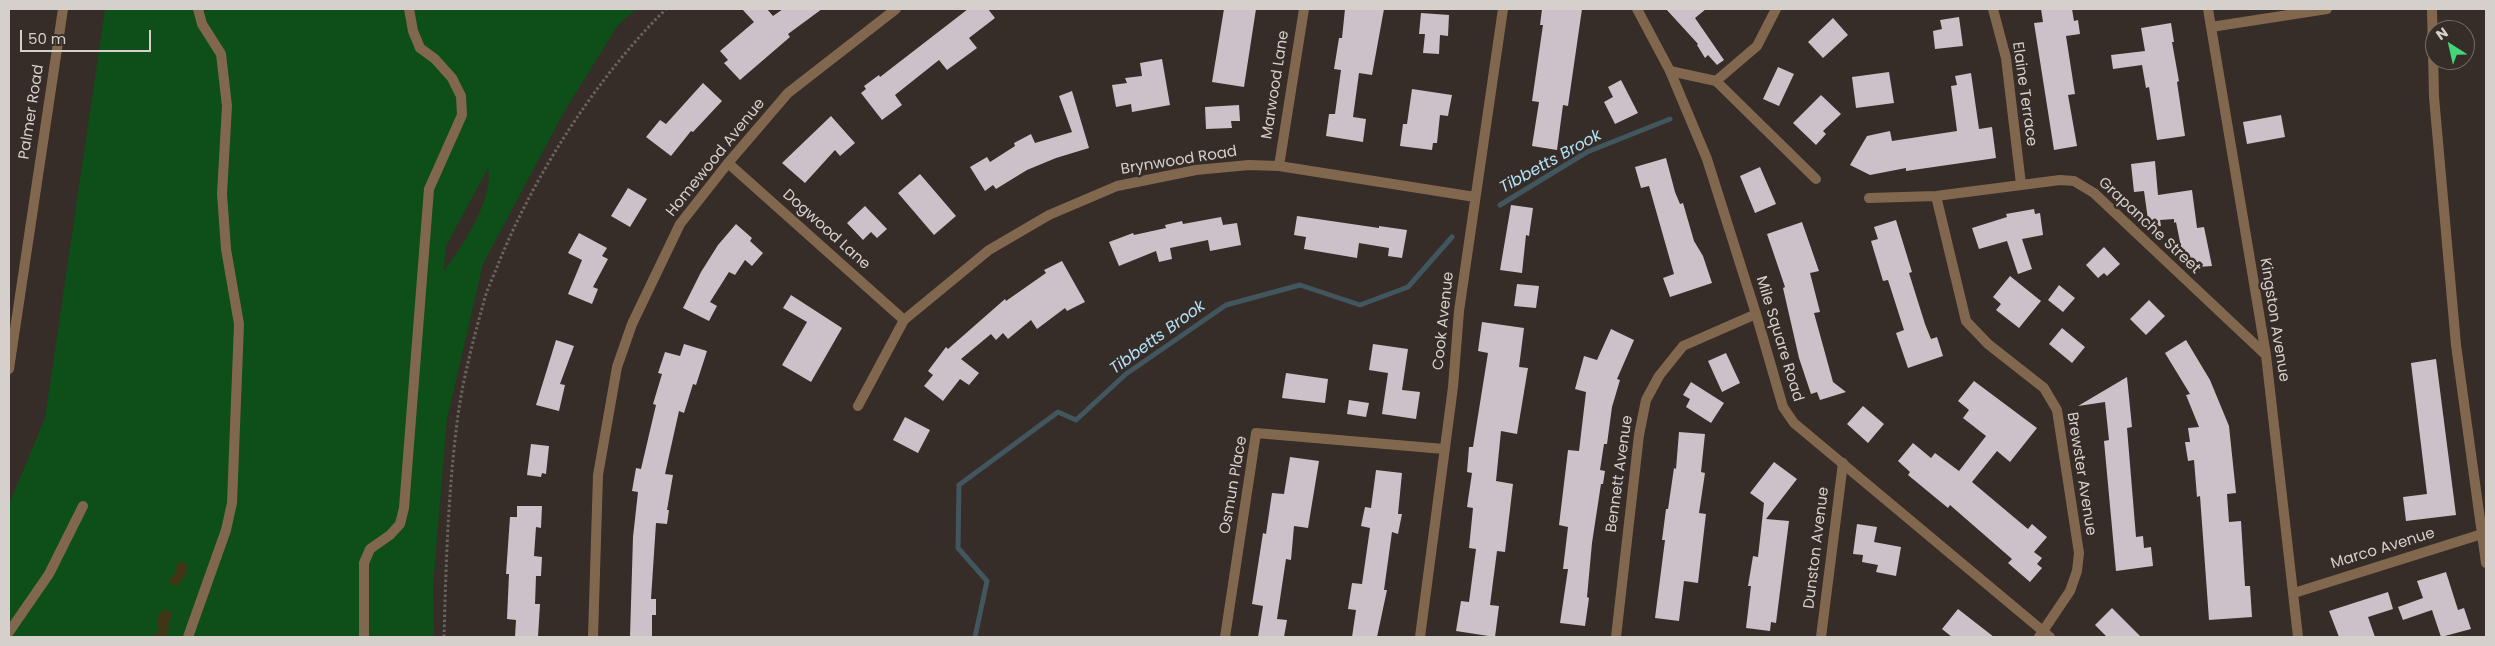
<!DOCTYPE html>
<html>
<head>
<meta charset="utf-8">
<style>
	body { margin:0 }
	#map { position:relative; width:2495px; height:646px; overflow:hidden; background:#362c28; font-family:Poppins,sans-serif }
	canvas { display:block }
	.frame { position:absolute; inset:0; border:10px solid #d6d0cd; pointer-events:none }
	.north { position:absolute; left:2425px; top:20px; width:50px; height:50px; box-sizing:border-box; background:#362c28; border:1px solid #766e6a; border-radius:50%; rotate:325deg; font-size:14px; font-weight:700; line-height:20px; text-align:center; color:#d6d0cd }
	.north::after { content:''; display:block; margin:auto; width:18px; height:22px; background:#43d77b; clip-path:polygon(50% 0,100% 100%,50% 72%,0 100%) }
	.scale { position:absolute; left:20px; top:30px; width:131px; height:22px; box-sizing:border-box; border:2px solid #d6d0cd; border-top:0; padding-left:6px; font-size:15px; line-height:18px; white-space:nowrap; color:#d6d0cd; -webkit-text-stroke:4px #362c28; paint-order:stroke }
</style>
</head>
<body>
<div id="map">
<canvas width="2495" height="646"></canvas>
<div class="frame"></div>
<div class="north">N</div>
<div class="scale">50 m</div>
</div>
<script>
const ctx = document.querySelector('canvas').getContext('2d');
ctx.lineJoin = 'round';
function fill(path, color) { ctx.fillStyle = color; ctx.fill(path, 'evenodd'); }
function strokePath(path, color, width, dash) { ctx.strokeStyle = color; ctx.lineWidth = width; ctx.lineCap = dash ? 'butt' : 'round'; ctx.setLineDash(dash || []); ctx.stroke(path); }
function drawText(font, color, halo, rows, align = 'center') {
  ctx.font = font + ' Poppins,sans-serif'; ctx.lineWidth = 5; ctx.setLineDash([]); ctx.textBaseline = 'middle'; ctx.strokeStyle = halo; ctx.fillStyle = color; for (const [text, x, y, turn = 0] of rows) {
    ctx.save(); ctx.translate(x, y); ctx.rotate((+turn || 0) * Math.PI / 180); ctx.textAlign = isNaN(turn) ? turn : align; if (halo) ctx.strokeText(text, 0, 0); ctx.fillText(text, 0, 0); ctx.restore();
  }
}
const green = new Path2D(`
	M105,9H636L618,25L564,112L483,264L447,419L433,587L434,637H9V504L45,418ZM488,168C494,199 462,247 444,271L446,246Z`);
const sand = new Path2D(`
	M184,561L188,570L179,585H171L169,580L175,573L176,565Z
	M163,609L172,612L167,636L152,637L158,632V617Z`);
const stream = new Path2D(`
	M1500,205L1587,152L1670,119
	M975,637L987,581L958,548L959,485L1058,412L1076,420L1126,374L1226,305L1300,285L1360,305L1408,287L1452,237`);
const building = new Path2D(`
	M742,9H767L773,16L783,9H822L788,34L790,37L740,80L724,63L728,60L720,51L754,22Z
	M968,9H988L995,18L969,38L977,48L947,70L939,60L895,95L902,105L882,120L861,93L866,89L864,86L879,75L880,77Z
	M1224,9H1256L1244,87L1212,82Z
	M1345,9H1384L1372,75L1359,73L1353,117L1366,119L1363,142L1326,136L1329,114H1335L1341,70L1334,69L1339,38H1342Z
	M1542,9H1582L1568,106L1563,105L1557,150L1532,146L1539,102L1532,101L1543,25H1540Z
	M1666,9H1706L1695,18L1724,60L1717,65L1708,55L1705,58L1697,45L1698,44Z
	M2041,9H2072L2074,21L2078,20L2080,34L2066,36L2075,94L2068,95L2077,146L2054,150L2034,23L2043,22Z
	M1421,13L1449,15L1448,36L1440,35L1439,54L1423,53L1425,34H1419Z
	M1959,17L1963,46L1935,49L1933,31L1942,29L1940,20Z
	M1833,18L1848,35L1823,58L1808,42Z
	M2171,23L2174,42H2172L2179,81L2177,82L2185,136L2157,140L2149,87L2146,88L2142,65L2113,69L2111,55L2145,51L2141,28Z
	M1162,59L1170,105L1132,112L1131,104L1116,107L1112,85L1127,83L1125,78L1142,76L1140,63Z
	M1778,67L1794,74L1779,106L1763,99Z
	M1889,72L1894,103L1856,108L1852,77Z
	M1971,73L1979,129L1992,127L1996,158L1906,171V168L1870,175L1850,165L1867,136L1890,131L1892,141L1957,131L1951,86L1957,85L1955,76Z
	M1621,80L1638,113L1615,124L1604,102L1613,97L1608,87Z
	M703,83L722,101L693,132L691,131L671,156L646,137L660,120L666,124Z
	M1412,89L1452,95L1448,116L1440,115L1437,143H1433L1432,150L1400,146L1403,124H1407Z
	M1072,91L1089,148L1056,158L1027,170L996,189L993,185L985,191L970,167L987,157L990,162L1015,146L1014,143L1031,134L1035,143L1072,132L1059,96Z
	M1821,95L1841,114L1823,131L1826,134L1816,145L1793,123Z
	M1239,105L1240,121H1231L1232,128L1206,129L1205,107Z
	M2281,115L2285,137L2247,144L2243,122Z
	M831,116L855,143L840,156L835,150L805,183L782,163Z
	M1666,158L1675,192L1680,204L1683,203L1694,241L1703,256L1712,283L1670,297L1663,278L1674,274L1649,186L1641,188L1635,167Z
	M2155,161L2158,195L2192,190L2197,228L2204,227L2212,266L2199,267L2182,252L2176,222L2174,223V219L2160,220L2161,226L2149,227L2144,191L2134,192L2131,164Z
	M1760,167L1776,204L1755,213L1740,176Z
	M920,174L956,216L934,235L898,193Z
	M628,188L647,199L630,227L611,216Z
	M1511,205L1533,208L1529,236L1526,235L1522,273L1500,270Z
	M865,206L887,229L877,238L871,232L863,240L847,223Z
	M2034,209L2035,214L2040,213L2043,235L2022,239L2032,269L2018,274L2007,241L1979,249L1972,228L2007,217L2006,214Z
	M1297,216L1379,228V226L1407,230L1402,258L1388,256L1389,248L1359,243L1357,258L1304,249L1306,237L1294,235Z
	M1221,217L1223,225L1237,223L1241,245L1210,251L1208,240L1170,248L1172,259L1159,262L1156,251L1119,266L1109,242L1133,233L1134,235L1166,228L1165,225L1182,221L1183,224Z
	M1896,220L1912,272L1909,273L1925,324L1931,339L1937,337L1943,356L1908,368L1896,333L1904,330L1888,280L1883,281L1871,241L1878,239L1874,227Z
	M1802,222L1819,271L1810,273L1820,312L1814,313L1833,382L1846,392L1820,400L1817,392L1811,394L1799,358L1783,288L1785,287L1767,234Z
	M736,224L752,238L750,241L763,253L752,266L745,260L735,275L729,272L710,302L717,306L709,321L683,308L701,272L718,245Z
	M579,233L607,248L602,256L608,259L593,287L598,289L592,304L568,294L582,260L568,253Z
	M2104,247L2120,264L2107,276L2104,273L2098,278L2086,265Z
	M1062,261L1085,302L1067,311L1065,308L1037,329L1031,320L1008,339L1003,333L996,340L991,334L961,359L979,373L969,385L960,379L943,401L924,386L933,375L928,371L946,347L948,349L1005,299L1006,301L1046,273L1044,270Z
	M2010,276L2041,301L2019,328L1996,310L2001,304L1993,297Z
	M1517,284L1539,286L1536,308L1514,306Z
	M2059,285L2075,298L2063,312L2048,300Z
	M791,295L842,328L811,382L782,365L807,322L783,308Z
	M2149,300L2165,316L2146,335L2130,319Z
	M1482,322L1524,328L1519,367L1528,368L1517,434L1501,431L1496,481L1513,484L1505,552L1497,551L1490,605L1499,606L1495,637L1456,631L1461,601L1469,602L1476,549L1469,548L1473,508L1467,507L1472,473L1467,472L1469,447H1473L1488,353L1478,351Z
	M2062,328L2085,347L2072,363L2049,344Z
	M1611,329L1634,340L1617,379L1620,380L1612,407L1607,444H1604L1600,470L1605,471L1603,484H1601L1592,543L1587,597L1589,598L1585,626L1560,623L1568,569H1563L1568,527L1559,525L1568,450L1579,451L1586,392L1575,389L1584,356L1597,360Z
	M556,340L574,346L560,384L565,385L559,411L536,405Z
	M2186,340L2210,380L2229,426L2236,493L2227,494L2229,522L2241,521L2245,586H2250L2252,617L2209,620L2200,496L2197,497L2194,460L2188,461L2185,442H2190L2188,428L2199,427L2186,395L2190,394L2165,353Z
	M684,344L707,351L696,385L693,384L684,413L679,411L665,474L673,475L667,510H669L667,524L656,523L651,599H656V615H652V637H630L633,537L638,492L632,491L636,468L641,469L656,405L653,404L662,374L658,373L665,352L680,356Z
	M1373,344L1408,349L1402,390L1420,392L1416,419L1382,414L1388,373L1369,370Z
	M1726,353L1740,383L1722,392L1708,361Z
	M2436,359L2456,515L2406,521L2403,497L2427,494L2411,363Z
	M1286,373L1328,379L1325,403L1282,398Z
	M2127,377L2132,427L2127,428L2136,537L2143,536L2144,548L2151,547L2153,566L2116,571L2104,441L2109,440L2105,402L2078,406Z
	M1974,381L2037,428L2010,462L1997,451L1972,482L2028,529L2032,524L2047,537L2034,552L2042,558L2037,564L2042,568L2030,582L2008,563L2012,559L1950,505L1948,508L1908,475L1910,472L1898,461L1913,443L1931,458L1935,453L1959,471L1986,436L1963,418L1969,410L1958,401Z
	M1691,382L1724,403L1711,423L1686,407L1690,399L1683,395Z
	M1349,400L1369,403L1366,417L1347,414Z
	M1863,406L1884,424L1868,443L1847,424Z
	M905,417L930,430L918,453L893,440Z
	M1679,432L1705,434L1701,472L1705,473L1699,513L1706,514L1698,583L1684,581L1679,621L1655,618L1665,540H1662L1666,509H1668L1674,468L1676,469Z
	M531,444L549,446L546,474L542,473L541,477L527,475Z
	M1290,457L1319,461L1308,528L1294,526L1291,560L1286,559L1277,619L1287,620L1284,637H1258L1263,606L1252,604L1263,533L1266,534L1272,493L1284,494Z
	M1774,462L1797,479L1766,519L1789,521L1776,623L1771,622L1770,631L1746,628L1751,586H1748L1753,556L1758,557L1764,503L1750,493Z
	M1376,470L1402,473L1398,514H1402L1398,534L1392,532L1384,590H1387L1377,637H1352L1356,610L1348,609L1352,583L1362,584L1370,528L1361,526L1365,507L1371,508Z
	M517,506H542L541,528L536,527L534,556L542,557L541,576H536L535,604H540L538,637H515L516,620L507,619L509,574H506L510,517H517Z
	M1857,524L1877,527L1874,542L1901,547L1896,576L1876,572L1878,565L1862,562L1863,555L1853,554Z
	M2446,572L2458,610L2464,608L2471,629L2441,637L2432,610L2403,620L2398,607L2423,598L2417,581Z
	M2388,592L2393,609L2368,617L2375,637H2339L2329,611Z
	M2112,608L2141,637H2107L2095,625Z
	M1958,609L1994,637H1952L1942,629Z`);
const path = new Path2D(`
	M444,637C446,565 448,494 457,423C461,387 473,340 483,305C486,290 494,276 499,262C536,172 597,77 666,9`);
const service = new Path2D(`
	M2432,9L2434,97L2456,345
	M9,632L49,574L83,506
	M188,637L226,530L232,503L239,324L226,249L222,194L227,106L221,54L202,24L198,9
	M364,637V563L370,549L390,535L400,524L404,508L429,189L462,115L461,96L452,78L435,59L420,48L413,31L409,9`);
const minor = new Path2D(`
	M1993,9L2006,58L2021,184
	M2208,9L2266,355L2298,637
	M2211,27L2327,9
	M1670,71L1716,81L1816,179
	M1716,81L1757,46L1776,9
	M728,163L904,320
	M1279,166L1304,9
	M1936,196L1966,321L1988,344L2044,388L2057,410L2079,553L2077,571L2070,591L2039,637
	M1869,198L1936,196L2060,180L2074,181L2094,193L2266,355
	M2456,345L2486,563
	M858,406L904,320L989,250L1049,215L1117,186L1196,170L1249,165L1279,166L1475,197
	M2294,593L2482,534
	M593,637L598,475L617,367L632,324L680,224L728,163L788,93L896,9
	M1225,637L1256,433L1444,449
	M1420,637L1453,387L1459,311L1503,9
	M1616,637L1639,435L1646,400L1659,376L1683,346L1756,314
	M1821,637L1843,463`);
const tertiary = new Path2D(`
	M1637,9L1670,71L1707,159L1756,314L1783,407L1794,423L2050,637
	M9,369L63,9`);
const streetNames = [
	["Marwood Lane",1276,85,-81],
	["Elaine Terrace",2024,94,82],
	["Palmer Road",32,112,-81],
	["Homewood Avenue",716,158,-51],
	["Brynwood Road",1179,161,-9],
	["Grapanche Street",2149,226,43],
	["Dogwood Lane",826,230,42],
	["Kingston Avenue",2274,320,81],
	["Cook Avenue",1444,321,-84],
	["Mile Square Road",1779,339,73],
	["Bennett Avenue",1620,474,-82],
	["Brewster Avenue",2081,474,81],
	["Osmun Place",1234,485,-80],
	["Dunston Avenue",1817,548,-83],
	["Marco Avenue",2383,549,-17]
];
const waterNames = [
	["Tibbetts Brook",1551,162,-29],
	["Tibbetts Brook",1158,338,-36]
];
fill(green, '#0e4e18');
fill(sand, '#3e3615');
strokePath(stream, '#42565e', 5);
fill(building, '#ccc1c8');
strokePath(path, '#6b635f', 3, [2.5, 2.5]);
strokePath(service, '#82674f', 10);
strokePath(minor, '#82674f', 10);
strokePath(tertiary, '#82674f', 10);
drawText('15px', '#d6d0cd', '#362c28', streetNames);
drawText('italic 16px', '#b4e2f8', '#362c28', waterNames);
</script>
</body>
</html>
